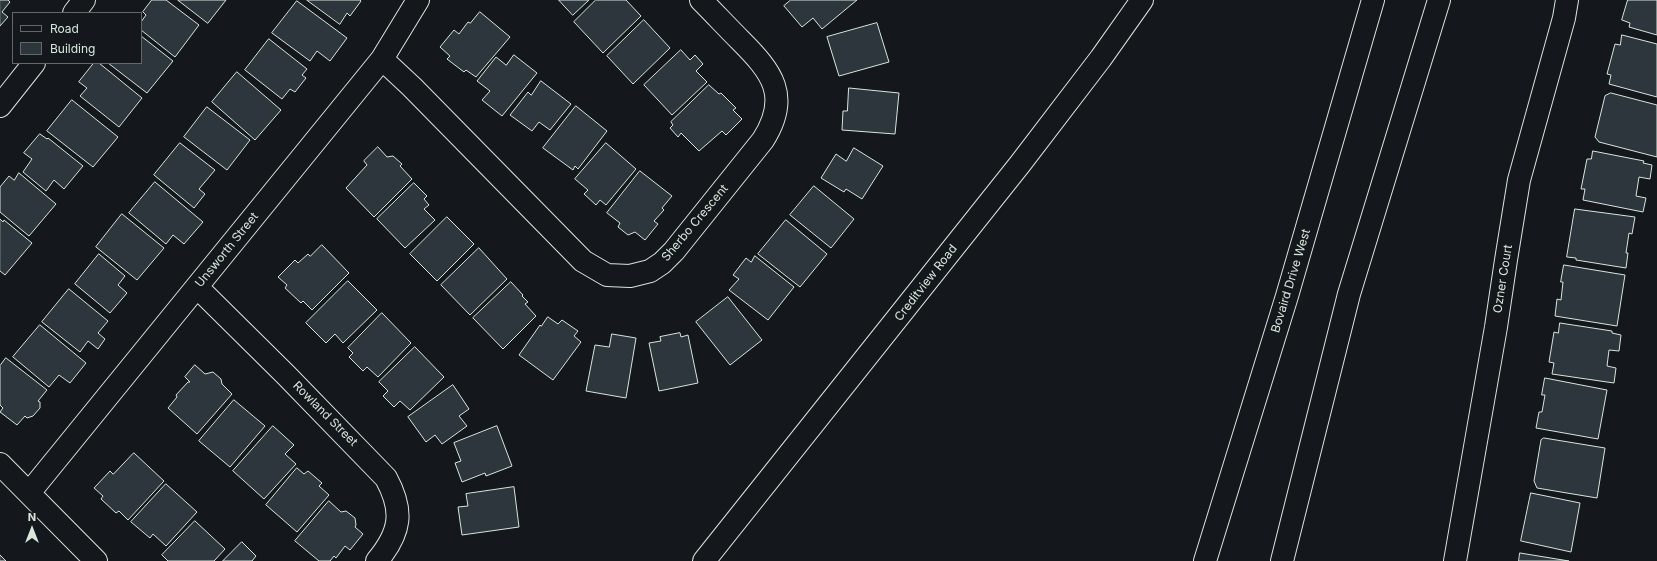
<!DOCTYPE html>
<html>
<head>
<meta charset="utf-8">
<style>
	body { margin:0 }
	#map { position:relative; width:1657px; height:561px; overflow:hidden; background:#14181c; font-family:Inter,sans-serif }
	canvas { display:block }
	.legend { position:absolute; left:12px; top:12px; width:130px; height:52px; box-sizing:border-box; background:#14181c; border:1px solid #626a69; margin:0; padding:5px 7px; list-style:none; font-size:12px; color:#d8e6dc }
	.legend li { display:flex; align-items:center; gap:8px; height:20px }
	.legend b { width:20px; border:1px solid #626a69 }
	.north { position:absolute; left:12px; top:509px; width:40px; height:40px; -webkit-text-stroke:3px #14181c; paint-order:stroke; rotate:0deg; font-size:11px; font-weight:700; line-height:16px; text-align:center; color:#d8e6dc }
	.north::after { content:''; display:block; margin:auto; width:14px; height:18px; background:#d8e6dc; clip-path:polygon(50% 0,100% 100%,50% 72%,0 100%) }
</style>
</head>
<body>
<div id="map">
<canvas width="1657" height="561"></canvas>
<ul class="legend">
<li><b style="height:5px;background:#14181c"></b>Road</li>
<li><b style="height:11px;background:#2c363c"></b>Building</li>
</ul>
<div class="north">N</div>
</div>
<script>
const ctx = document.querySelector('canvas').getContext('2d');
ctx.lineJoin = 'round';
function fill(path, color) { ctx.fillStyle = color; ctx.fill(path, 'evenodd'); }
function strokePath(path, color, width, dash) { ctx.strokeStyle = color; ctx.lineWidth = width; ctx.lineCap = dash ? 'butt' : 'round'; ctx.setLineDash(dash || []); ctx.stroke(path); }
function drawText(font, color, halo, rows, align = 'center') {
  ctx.font = font + ' Inter,sans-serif'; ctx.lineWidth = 3; ctx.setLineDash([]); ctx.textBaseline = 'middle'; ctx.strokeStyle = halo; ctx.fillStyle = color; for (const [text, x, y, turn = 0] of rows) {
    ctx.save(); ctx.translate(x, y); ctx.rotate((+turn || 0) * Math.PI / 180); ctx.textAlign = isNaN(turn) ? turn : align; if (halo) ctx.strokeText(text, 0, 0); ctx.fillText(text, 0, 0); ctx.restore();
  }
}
const building = new Path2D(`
	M0,0H8L10,2L2,12L8,17L0,26Z
	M152,0H166L199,25L175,57L141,30V22L146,15L143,12Z
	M178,0H226L208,23Z
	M307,0H360L361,1L350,16L347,13L340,24Z
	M559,0H589L573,15Z
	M596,0H626L641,16L603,53L574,22Z
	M791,0H857L822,29L813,18L802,27L784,6Z
	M1628,0H1657V35L1629,27L1630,23L1622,20Z
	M297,1L347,38L330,61L317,51L310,61L272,33Z
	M480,12L510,37L476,77L466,70L464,72L447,59L450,56L440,47L454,30L459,34L468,22L470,23Z
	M644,20L670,48L633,84L607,56Z
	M877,23L889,62L839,76L827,37Z
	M1622,35L1657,44V97L1609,84L1611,75L1607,74L1615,44L1620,45Z
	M141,36L173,61L147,93L108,63H141Z
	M269,39L307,69L302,75L306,78L295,92L290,89L282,99L245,70Z
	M681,50L690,60L695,55L703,64L696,71L707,82L672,115L644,85Z
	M514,55L537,73L502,116L482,100L490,91L477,81L496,57L506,65Z
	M94,63H99L142,98L119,127L80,96L87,88L79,82Z
	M237,72L281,110L255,140L212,102Z
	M541,81L571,104L550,130L539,122L532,131L510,115L528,92L531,95Z
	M709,85L719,94L721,93L736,108L733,110L742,119L726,135L722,131L699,151L681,133L678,137L670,128L673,125L671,122Z
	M849,88L899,93L895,134L842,130L843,111H847Z
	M1611,93L1657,105V157L1599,142L1595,137L1605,96Z
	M72,100L118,137L93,167L47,131Z
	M576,106L607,131L578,169L575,166L573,170L543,148Z
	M207,107L250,140L227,170L184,137Z
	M40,134L47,139L48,138L83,166L64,189L54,180L46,191L23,172L32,159L24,153Z
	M180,143L215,170L199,189L205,194L194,208L154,175Z
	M606,143L636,169L606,205L600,200L596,205L584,194L588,190L575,179Z
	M378,147L387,157L393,156L402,164L400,166L412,179L374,217L346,188L367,165L364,161Z
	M854,148L883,166L862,199L846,189L844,192L821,178L836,154L846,161Z
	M1593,151L1644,161L1643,163L1652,165L1650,179L1639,177L1636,196L1646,198L1643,212L1583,200L1585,189H1581L1587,159H1591Z
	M640,171L672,196L662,208L664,210L654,221L658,224L645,240L635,232L628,235L618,227L620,223L607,213Z
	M19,173L56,204L29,236L0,212V187L9,176L14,180Z
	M155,182L203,222L184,244L173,235L166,244L129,213Z
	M414,183L427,196L424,199L429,205L424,209L435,220L405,248L377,219Z
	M814,186L854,219L831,248L790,215Z
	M1575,209L1635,217L1632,234L1629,233L1626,253H1628L1626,268L1576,260V258L1567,257Z
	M122,214L164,248L137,280L96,247Z
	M447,217L474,244L437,281L410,254Z
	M0,219L3,222L4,220L32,243L5,275L0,271Z
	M786,220L827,254L800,287L758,254Z
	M322,245L349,273L312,310L303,301L301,303L285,288L287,285L278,277L295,260L298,263L308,254L310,256Z
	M479,248L507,279L470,315L441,285Z
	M99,254L125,276L118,285L127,293L110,313L75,284Z
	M755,256L794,287L768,320L729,290L739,279L733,275L746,258L751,262Z
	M1564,265L1625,275L1617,326L1555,316L1557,299L1561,300L1563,282H1561Z
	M348,281L377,310L343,343L335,334L326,343L306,323Z
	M511,282L523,295L522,296L528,302L525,304L536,316L503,349L473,318Z
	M69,289L108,321L98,333L105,339L98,349L88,341L80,352L42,322Z
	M728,297L762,340L730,365L696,322Z
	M382,313L411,343L378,377L367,367L363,371L349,357L353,353L348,348Z
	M548,317L558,324L562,320L578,331L574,336L581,342L553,380L519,355L540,325L541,326Z
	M1560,323L1612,331V333L1621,335L1619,351L1609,350L1607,366L1616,368L1614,383L1552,374L1554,363L1549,362L1554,332L1558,333Z
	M40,325L86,363L70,383L59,375L49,387L13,357Z
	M680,333L681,337L688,335L698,383L659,391L649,343L661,341L660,337Z
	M612,334L636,338L626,398L586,391L595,345L609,347Z
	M415,347L444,377L410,410L400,401L394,407L383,396L388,391L379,382Z
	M6,358L47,390L38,401L40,402V408L33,416L27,418L25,416L17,425L0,412L3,408L0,405V366Z
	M195,365L205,374L213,372L221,379L222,384L232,394L197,434L168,408L177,397L176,395L188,382H190L185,377Z
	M1545,378L1607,390L1598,439L1536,428L1539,412H1542L1545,395H1542Z
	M453,385L469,409L459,416L467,426L442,444L435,435L426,442L408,417Z
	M234,400L265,426L230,467L199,441Z
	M273,426L294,445L285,454L296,464L264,499L233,471Z
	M497,426L512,466L486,476L485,473L462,482L455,463L461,461L454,443Z
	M1544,438L1605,448L1597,498L1537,488L1534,481L1541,440Z
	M134,453L164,481L128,520L119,511L116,513L101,499L103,496L94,488L110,471L113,474Z
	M297,468L304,474L308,471L322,483L319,486L329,495L297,532L266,505Z
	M166,484L197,512L166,546L153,534L150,538L131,522Z
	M514,487L519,527L462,535L458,507L468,506L466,494Z
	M1531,493L1580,503L1571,552L1521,541Z
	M329,501L341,512L346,511L355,518L356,525L355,527L363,534L350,550L345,546L336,558L334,556L330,561H319L295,541Z
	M195,521L225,549L214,561H168L162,555Z
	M242,542L256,556L252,561H223Z
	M1520,553L1569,561H1519Z
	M0,555L6,561H0Z`);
const minor = new Path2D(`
	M74,13L84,0
	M382,59L412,87L583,261L607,275L630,276L650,271L662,263L674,251L763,140C791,96 772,72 740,40C727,27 714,13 701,0
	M0,106L34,63
	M197,287L286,375L386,478C404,511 401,532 377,561
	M0,464L96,561
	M29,493L382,59L418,0
	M1455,561L1496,327L1506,260L1519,180L1564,18L1567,0`);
const tertiary = new Path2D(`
	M704,561L1020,164L1101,58L1142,0`);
const primary = new Path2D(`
	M1205,561L1287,296L1373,0
	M1282,561L1349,294L1439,0`);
const streetNames = [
	["Sherbo Crescent",695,223,-50],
	["Unsworth Street",227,250,-51],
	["Ozner Court",1503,279,-81],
	["Bovaird Drive West",1291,281,-73],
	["Creditview Road",926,283,-52],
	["Rowland Street",325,414,45]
];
fill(building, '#2c363c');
strokePath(building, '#d8e6dc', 1);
strokePath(minor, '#d8e6dc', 24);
strokePath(tertiary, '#d8e6dc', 24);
strokePath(primary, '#d8e6dc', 24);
strokePath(minor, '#14181c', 22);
strokePath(tertiary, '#14181c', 22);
strokePath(primary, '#14181c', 22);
drawText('12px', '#d8e6dc', '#14181c', streetNames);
</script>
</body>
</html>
